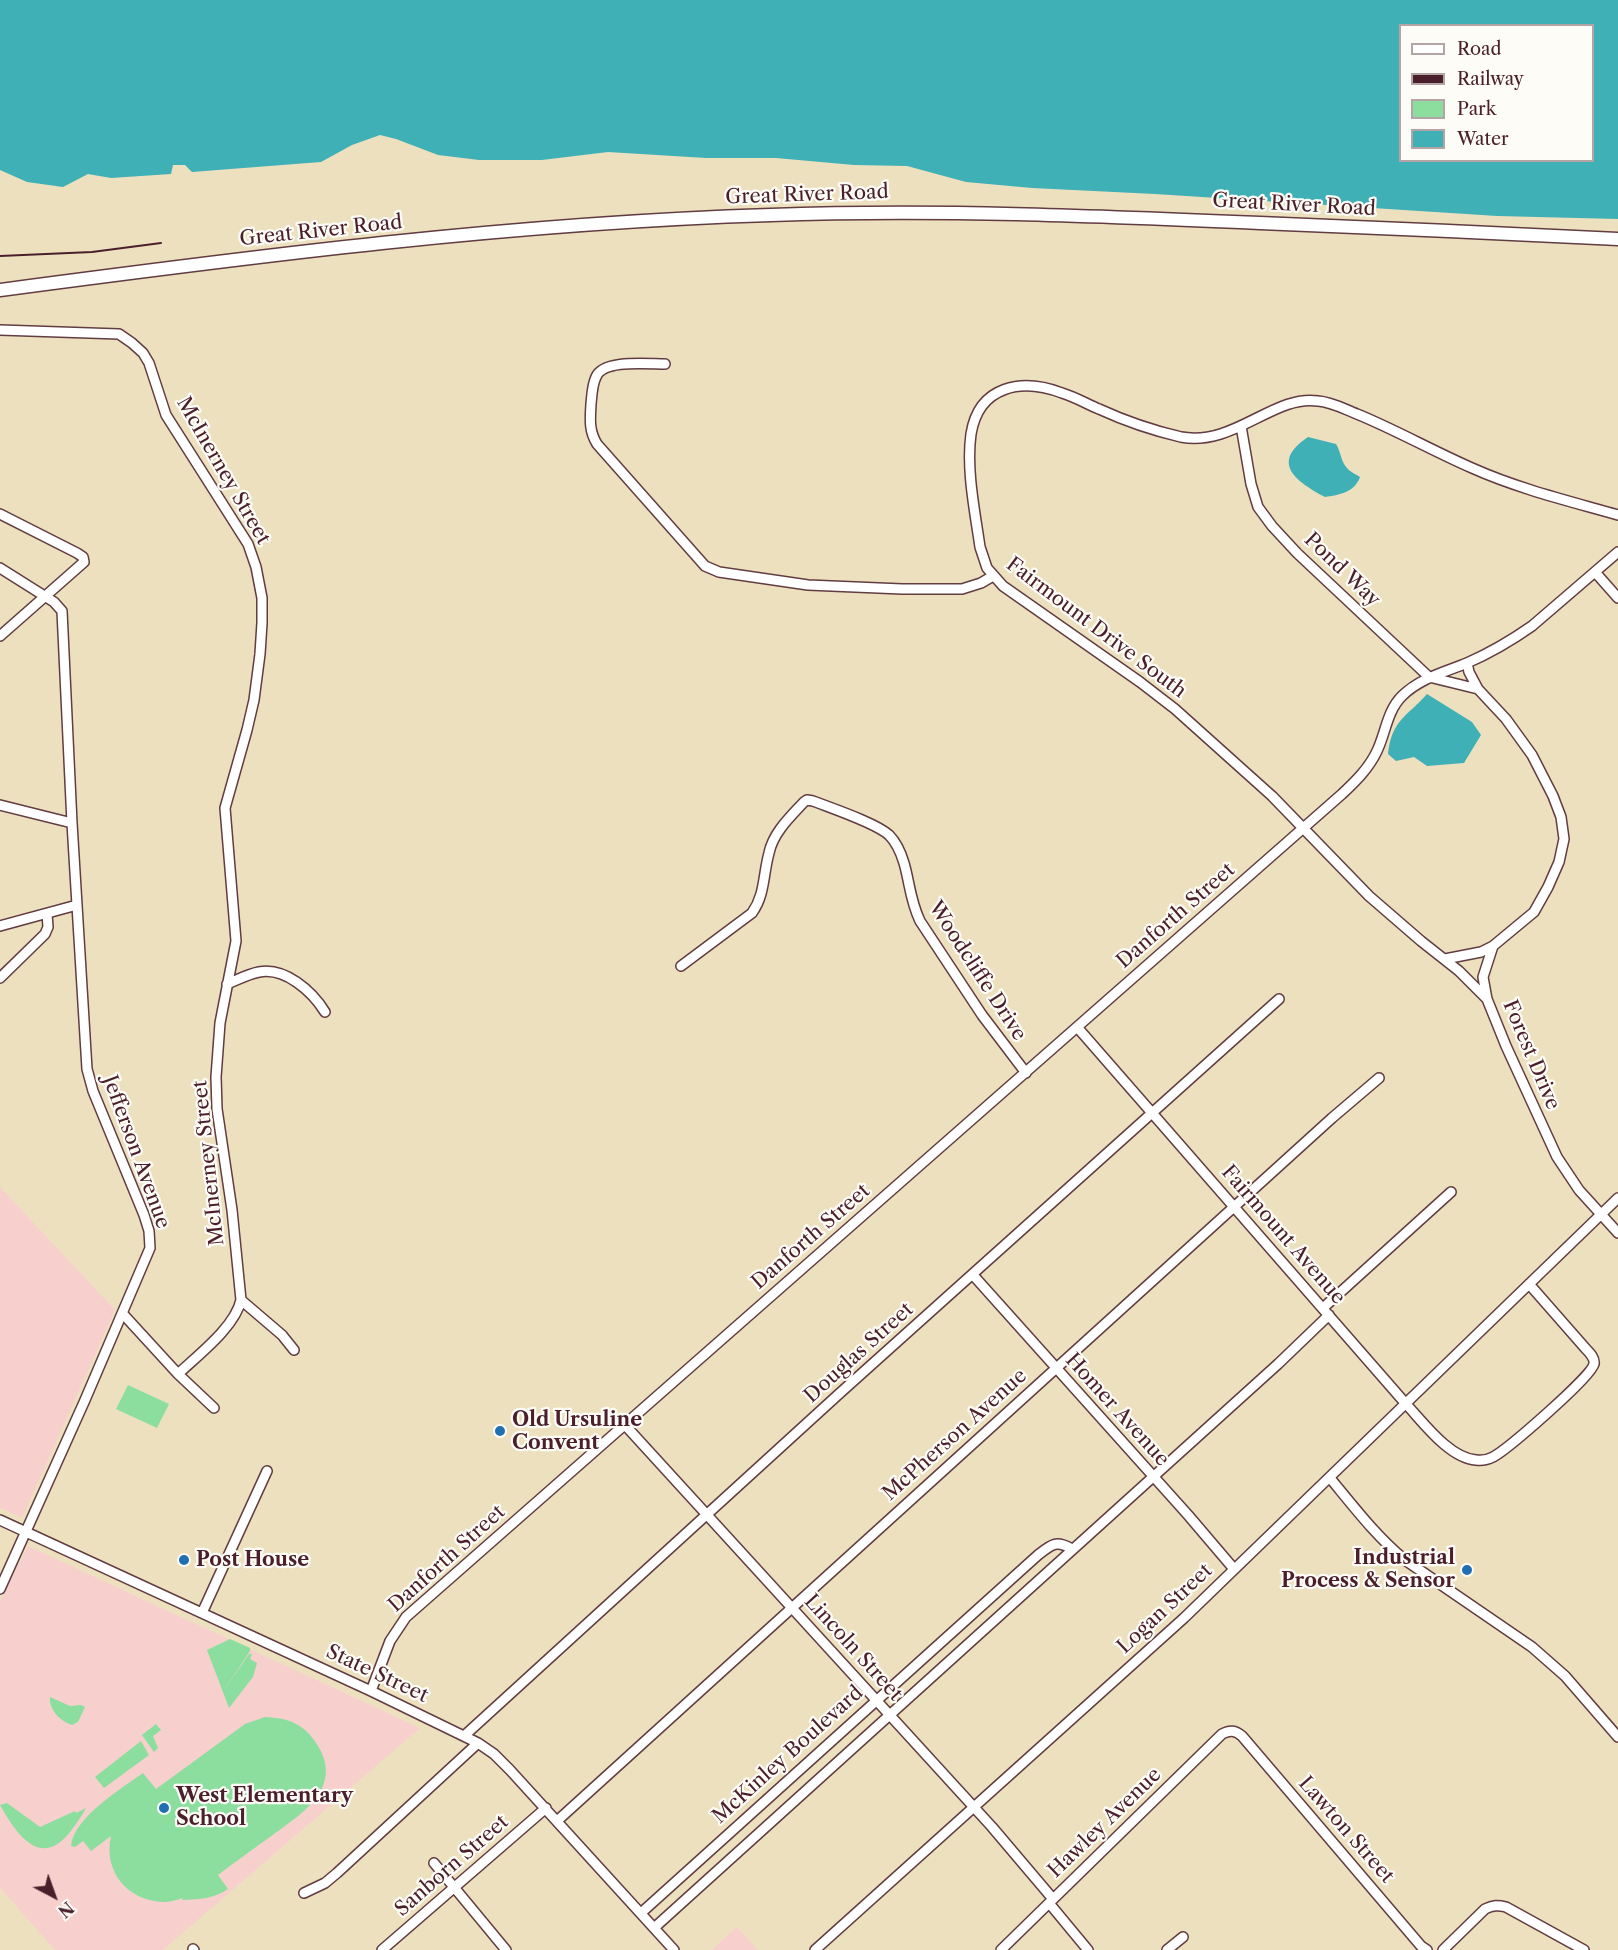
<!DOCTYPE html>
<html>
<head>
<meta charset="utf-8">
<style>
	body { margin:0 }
	#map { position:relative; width:1618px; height:1950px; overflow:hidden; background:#ede0bf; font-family:"Libre Caslon Text",serif }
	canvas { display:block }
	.legend { position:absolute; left:1399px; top:24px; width:195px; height:138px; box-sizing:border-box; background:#fdfcf7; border:2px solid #b5a4a5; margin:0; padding:8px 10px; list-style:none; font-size:18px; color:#4a1f2b }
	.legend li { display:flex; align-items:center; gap:12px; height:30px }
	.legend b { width:30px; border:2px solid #b5a4a5 }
	.north { position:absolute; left:24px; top:1866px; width:60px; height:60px; -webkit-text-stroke:4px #fdfcf7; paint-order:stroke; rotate:139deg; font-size:16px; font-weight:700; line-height:24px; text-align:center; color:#4a1f2b }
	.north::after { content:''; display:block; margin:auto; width:21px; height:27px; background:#4a1f2b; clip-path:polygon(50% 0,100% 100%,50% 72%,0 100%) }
</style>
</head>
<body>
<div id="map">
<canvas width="1618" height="1950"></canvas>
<ul class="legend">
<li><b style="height:8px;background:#fff"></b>Road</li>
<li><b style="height:8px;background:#4a1f2b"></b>Railway</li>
<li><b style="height:16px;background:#8cde9f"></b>Park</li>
<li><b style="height:16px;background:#3fb0b6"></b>Water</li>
</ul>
<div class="north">N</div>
</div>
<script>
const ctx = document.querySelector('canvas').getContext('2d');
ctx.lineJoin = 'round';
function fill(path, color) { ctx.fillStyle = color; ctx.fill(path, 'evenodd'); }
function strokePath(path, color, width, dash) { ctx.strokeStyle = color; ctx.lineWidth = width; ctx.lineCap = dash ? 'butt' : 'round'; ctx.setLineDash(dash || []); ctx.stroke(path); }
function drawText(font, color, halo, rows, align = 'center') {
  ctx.font = font + ' "Libre Caslon Text",serif'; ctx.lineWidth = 4.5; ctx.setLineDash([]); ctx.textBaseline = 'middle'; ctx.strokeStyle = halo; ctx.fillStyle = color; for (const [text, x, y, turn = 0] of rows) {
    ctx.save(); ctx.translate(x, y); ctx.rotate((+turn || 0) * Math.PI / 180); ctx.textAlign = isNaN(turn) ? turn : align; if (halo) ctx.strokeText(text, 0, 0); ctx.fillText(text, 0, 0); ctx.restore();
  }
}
const built = new Path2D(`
	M0,1187L115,1310L22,1518L0,1508Z
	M28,1546L420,1728L163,1950H55L0,1888V1601Z
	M737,1927L758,1950H711Z`);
const green = new Path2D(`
	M128,1385L169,1404L157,1428L116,1409Z
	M230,1639L250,1648V1651L223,1692L249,1654H252L250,1659L257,1663L253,1677L229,1708L207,1650Z
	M50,1697L70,1706L81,1705L85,1707L78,1722L72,1725C60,1721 49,1710 50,1697Z
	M265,1717C289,1718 305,1724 318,1746C344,1789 300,1815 270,1837C253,1849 235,1862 218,1875L228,1889C214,1899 199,1899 182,1900L183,1898C177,1900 170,1902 164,1902C127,1901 103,1871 111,1836L91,1851L83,1841L75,1847L71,1846C73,1818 122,1788 143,1773L156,1789L245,1724Z
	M156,1724L161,1730L153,1736L158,1748L154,1752L142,1735Z
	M141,1741L149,1755L104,1788L95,1777Z
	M7,1803L40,1827L75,1811L76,1813L86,1808C82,1816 76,1824 70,1832C40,1870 16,1833 0,1805Z`);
const water = new Path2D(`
	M0,0H1618V219L1497,216L1155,194L1032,188L966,182L907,166L854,165L776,158H706L608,152L542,160H479L438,155L396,139L380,135L352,145L321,162L192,172L185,165H173L171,174L111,178L88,174L63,187L27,182L0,170ZM1400,26H1592V160H1400Z
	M1308,437L1336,444C1341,452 1341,462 1347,468C1350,472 1356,474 1360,477C1355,492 1339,495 1325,497C1297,482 1269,463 1308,437Z
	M1427,694L1472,722L1481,735L1464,763L1427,766L1414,757L1396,761L1388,754C1392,719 1407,717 1427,694Z`);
const minor = new Path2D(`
	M0,330L119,334L132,343L143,353L149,363L166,415L248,544L256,567L262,598V623L260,654L254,700L247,730L225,808L236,941L220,1023L216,1077L217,1109L232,1210L241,1300C235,1327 198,1355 178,1374
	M665,364C648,364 603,359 596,377C592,385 592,395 591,404C590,420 589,431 597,444L705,566L719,572L808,585L902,589H962L981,583L993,576
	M1241,426L1251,484L1258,507L1272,526L1297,553L1429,677L1478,689L1506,719L1532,755L1553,796L1561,817L1564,839L1559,862L1548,887L1534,912L1493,946L1481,952L1445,959
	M0,514L77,553L83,557L84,562L0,636
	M1618,515C1569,501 1519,489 1472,468C1433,451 1396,430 1357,414C1344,409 1332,402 1318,401C1274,394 1234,447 1181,437C1155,431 1123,420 1099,409C1087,404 1075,397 1062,393C1022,378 979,385 971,434C966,469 975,512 980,547L987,568L1003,586L1140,682L1175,709L1272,796L1369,896L1421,941L1459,971L1487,999L1506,1046L1557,1157L1579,1190L1618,1233
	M0,568L54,602L62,611L72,823L87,1069L93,1091L144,1215L149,1231L150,1248L85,1400L0,1589
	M1595,572L1618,598
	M1467,663L1469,672L1478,689
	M0,805L72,823
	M0,926L77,905
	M681,966L752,913C765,895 763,875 769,853C773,833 790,817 804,802L807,800L813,801C831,808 876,823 889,835C897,843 901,853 904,863C910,884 910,900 920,921L982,1015L1026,1073
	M0,978L45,934L48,927L47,914
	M227,984C237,980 248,974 259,972C285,967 312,991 325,1012
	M1487,999L1483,977L1493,946
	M1077,1027L1406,1404C1423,1422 1449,1458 1476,1460C1482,1461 1487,1460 1493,1457C1508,1449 1591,1377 1594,1364C1595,1358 1590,1353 1586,1349L1529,1284
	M973,1275L1188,1515L1234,1569
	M241,1300L282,1335L294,1350
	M1323,1308L1451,1192
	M123,1314L178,1374L214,1408
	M624,1424L992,1827L1053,1899
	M1330,1478C1354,1507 1376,1536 1405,1560L1532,1647L1565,1676L1618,1737
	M0,1520L371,1691L478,1743L494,1754L510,1770L674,1950
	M202,1613L267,1471
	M371,1691L390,1641L406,1617L1342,794C1356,781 1369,768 1377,751C1386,732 1387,711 1402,696C1420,678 1445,672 1467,663C1490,653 1512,640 1532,626L1618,552
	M464,1736L840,1393L1279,999
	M557,1821L1332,1118L1379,1078
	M434,1863L506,1950
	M304,1893L325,1883L337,1873L478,1743
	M1049,1903L1088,1950
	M641,1913L1038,1555C1052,1544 1056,1540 1072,1549
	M654,1928L1278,1364L1329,1315
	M193,1949L194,1950
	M382,1950L546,1808
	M815,1950L1184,1618L1618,1198
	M1001,1950L1222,1734C1230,1730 1235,1730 1242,1736L1421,1946L1427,1950
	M1167,1950L1183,1937
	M1443,1950L1485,1909C1493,1905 1498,1905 1506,1907L1584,1950`);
const major = new Path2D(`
	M0,290C256,256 512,223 771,215C934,209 1097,216 1260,223C1379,228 1499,233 1618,239`);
const rail = new Path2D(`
	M0,256L92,252L161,243`);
const markers = [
	[500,1431,6,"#1f6fb2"],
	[184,1560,6,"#1f6fb2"],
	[1467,1570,6,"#1f6fb2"],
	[164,1808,6,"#1f6fb2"]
];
const streetNames = [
	["Great River Road",807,195,-2],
	["Great River Road",1294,205,3],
	["Great River Road",321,231,-6],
	["McInerney Street",223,471,60],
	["Pond Way",1342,570,44],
	["Fairmount Drive South",1096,628,37],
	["Danforth Street",1176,916,-41],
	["Woodcliffe Drive",977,971,57],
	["Forest Drive",1531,1055,67],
	["Jefferson Avenue",136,1152,70],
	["McInerney Street",209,1163,-96],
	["Fairmount Avenue",1283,1235,49],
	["Danforth Street",811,1237,-41],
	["Douglas Street",859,1353,-42],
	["Homer Avenue",1117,1410,48],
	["McPherson Avenue",955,1435,-42],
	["Danforth Street",447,1559,-42],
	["Logan Street",1165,1609,-43],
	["Lincoln Street",853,1648,48],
	["State Street",377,1674,25],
	["McKinley Boulevard",788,1755,-42],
	["Hawley Avenue",1105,1823,-44],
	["Lawton Street",1346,1830,49],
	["Sanborn Street",452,1866,-41]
];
const poiNames = [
	["Old Ursuline",512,1420],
	["Convent",512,1443],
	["Industrial",1455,1558,"right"],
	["Process & Sensor",1455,1581,"right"],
	["Post House",196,1560],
	["West Elementary",176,1796],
	["School",176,1819]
];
fill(built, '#f7d0cd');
fill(green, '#8cde9f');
fill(water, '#3fb0b6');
strokePath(minor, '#623c41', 12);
strokePath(major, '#623c41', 15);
strokePath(minor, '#fff', 9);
strokePath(major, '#fff', 12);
strokePath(rail, '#4a1f2b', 2);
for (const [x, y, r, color] of markers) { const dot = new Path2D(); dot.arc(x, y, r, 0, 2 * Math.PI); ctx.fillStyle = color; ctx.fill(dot); strokePath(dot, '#fdfcf7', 2); }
drawText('20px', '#4a1f2b', '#fdfcf7', streetNames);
drawText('bold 20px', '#4a1f2b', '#fdfcf7', poiNames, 'left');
</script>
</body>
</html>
